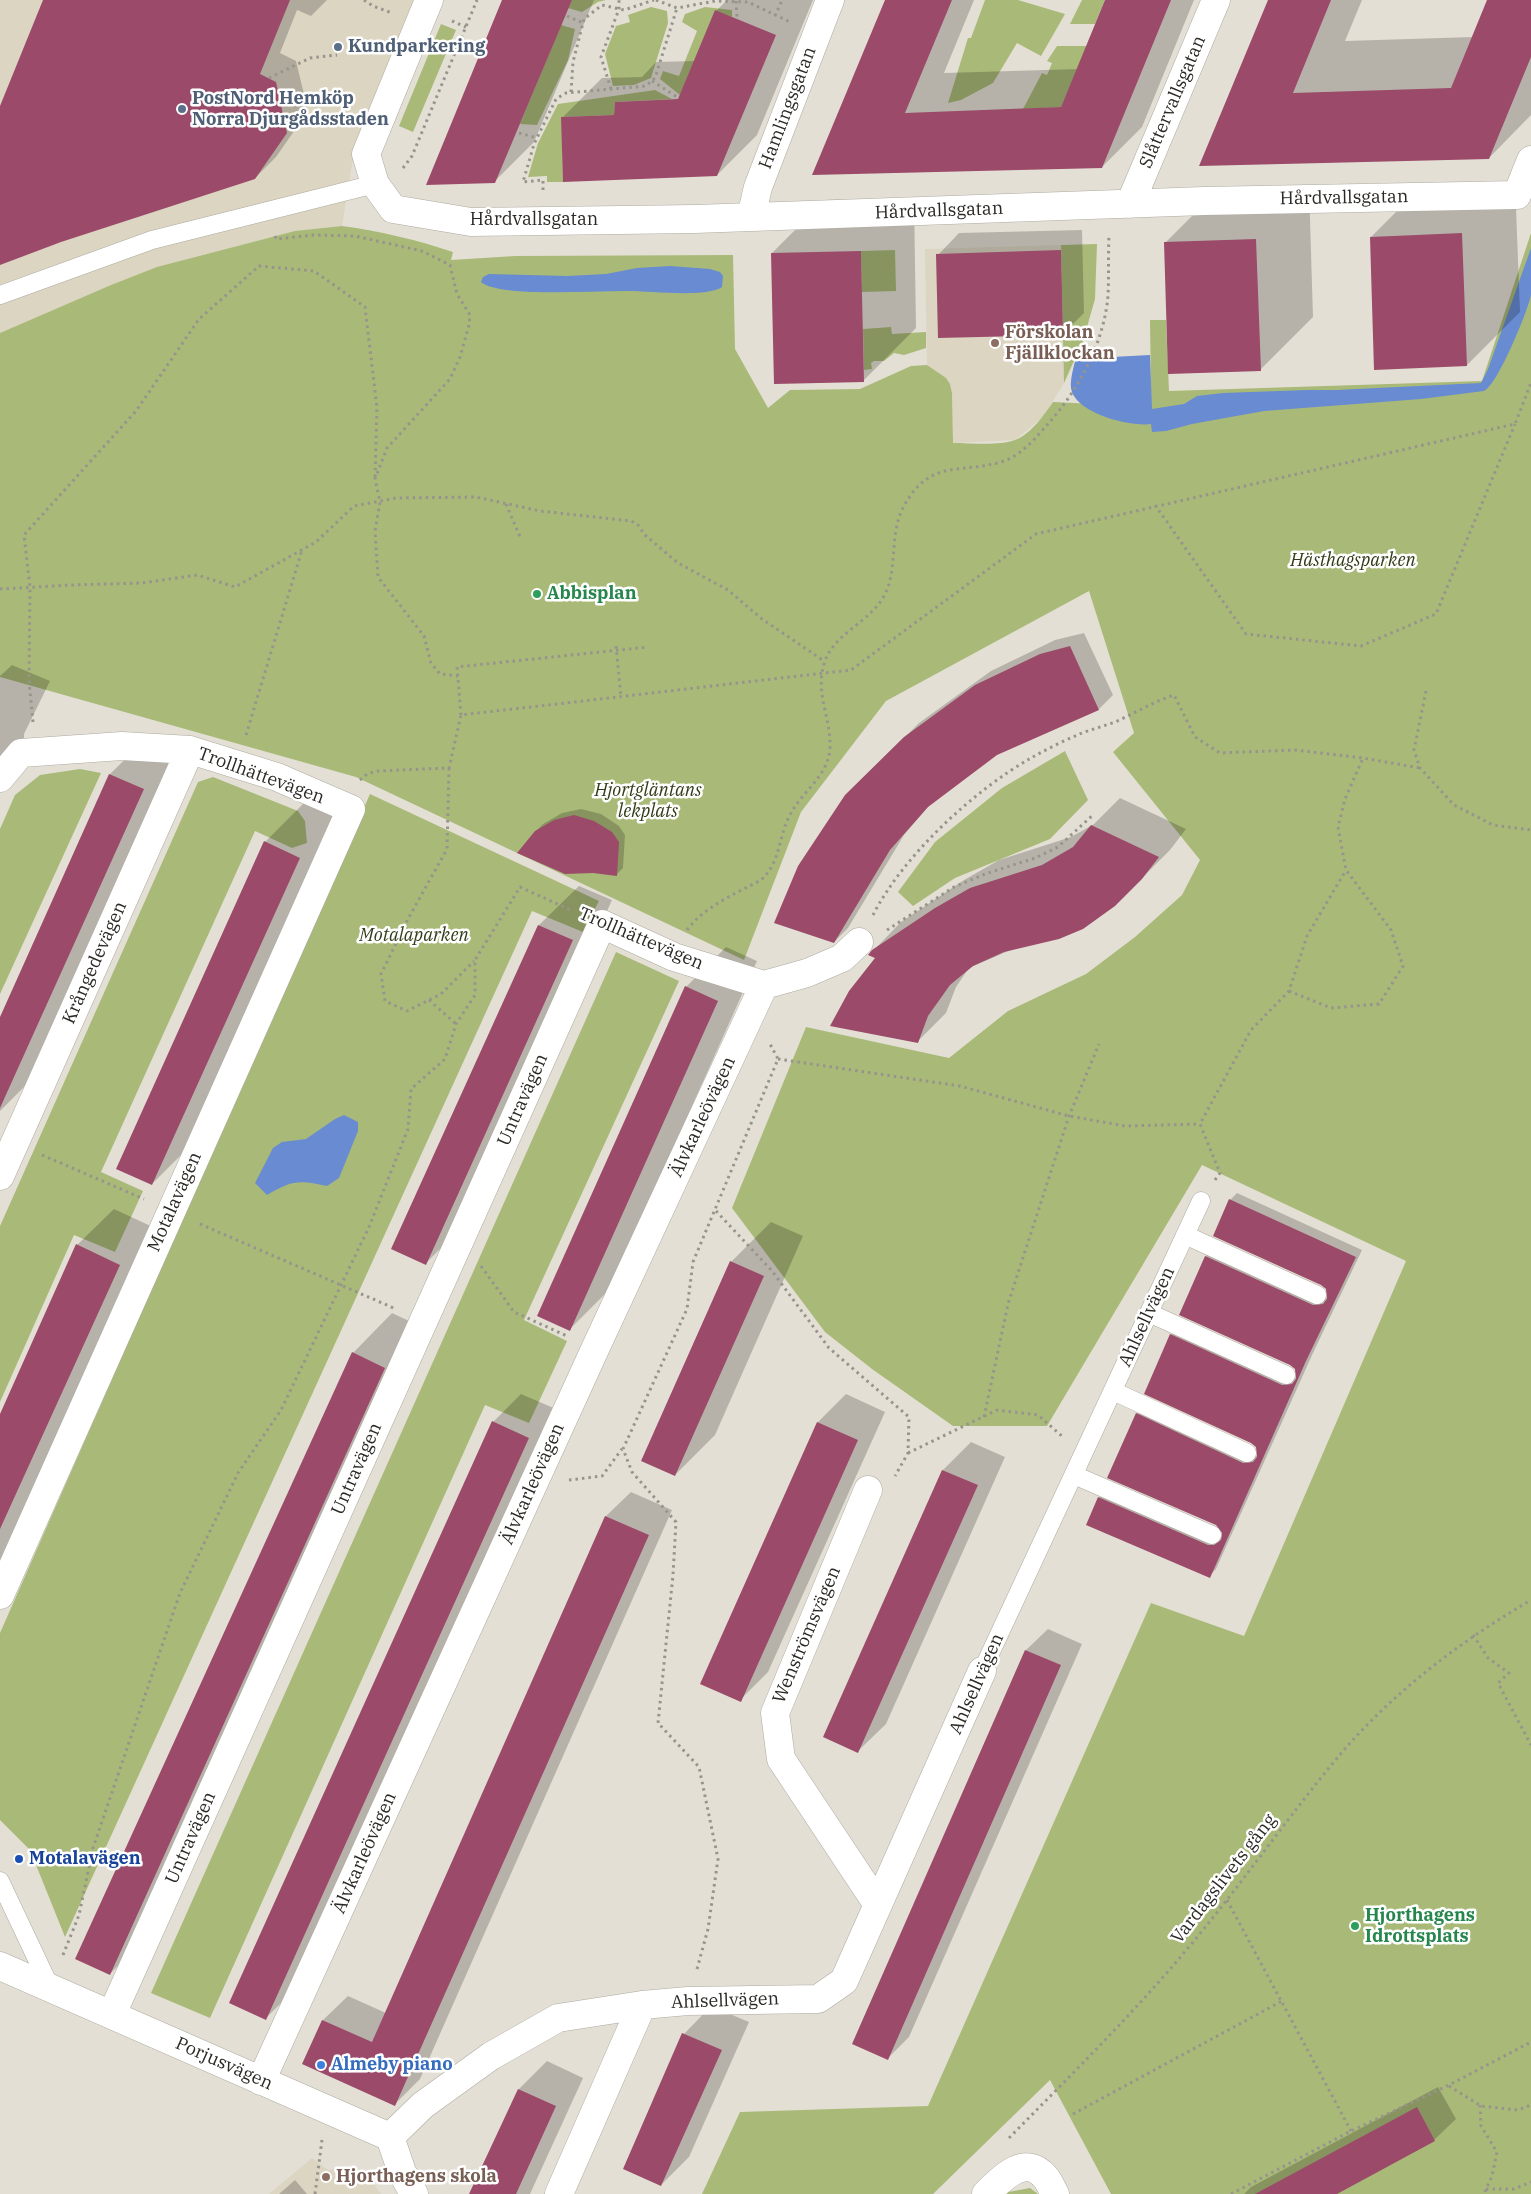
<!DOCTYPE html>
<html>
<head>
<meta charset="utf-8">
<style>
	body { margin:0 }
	canvas { display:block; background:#e3dfd4 }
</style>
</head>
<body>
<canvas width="1531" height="2194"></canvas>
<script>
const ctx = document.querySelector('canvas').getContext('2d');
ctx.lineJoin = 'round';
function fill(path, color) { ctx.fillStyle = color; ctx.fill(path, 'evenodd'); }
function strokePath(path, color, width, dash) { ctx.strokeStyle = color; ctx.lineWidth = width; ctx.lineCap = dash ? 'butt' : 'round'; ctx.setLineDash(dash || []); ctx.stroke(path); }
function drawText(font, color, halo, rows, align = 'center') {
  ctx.font = font + ' "IBM Plex Serif",serif'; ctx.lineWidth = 5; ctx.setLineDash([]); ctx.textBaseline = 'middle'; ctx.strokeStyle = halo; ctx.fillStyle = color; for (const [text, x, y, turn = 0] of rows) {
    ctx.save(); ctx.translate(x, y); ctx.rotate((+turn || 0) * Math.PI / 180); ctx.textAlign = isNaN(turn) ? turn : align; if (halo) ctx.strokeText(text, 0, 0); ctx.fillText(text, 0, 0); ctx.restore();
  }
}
const built = new Path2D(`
	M0,0H419L352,164L342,226L295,231L158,267L111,285L0,333Z
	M1061,245L1064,383L1043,417L1015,440L953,443L952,394L950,384L927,365L925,249Z
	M312,2158L328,2170L347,2167L373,2183L381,2194H269Z`);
const green = new Path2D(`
	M572,0H606L598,2L582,12L568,8Z
	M985,0H1018L1065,14L1041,56L1017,43L993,83L961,100L948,103L968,38H971Z
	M1082,0H1105L1095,24H1070Z
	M651,7L667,11L668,23L651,78L634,85L613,86L605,54L616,26L630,22L628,15Z
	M705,7L732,10V17L715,11L680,95L660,79L663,71L679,76L697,31L682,22L685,14Z
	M441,24L456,30L413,132L399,126Z
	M561,25L575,29L568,60L537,125L520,124Z
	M1057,46H1087L1061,107L1023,109L1042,73L1047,75L1052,63L1047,61Z
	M655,90L672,99L615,102L614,115L562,117L563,182H547V176L528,177L538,143L558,104Z
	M342,226C380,231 417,240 453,252L451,260L515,256L733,255L735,349L768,408L790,390L860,389L911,366L927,365L946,378L950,384L952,393L953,443C970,443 1000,446 1015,440C1031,434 1044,415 1053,402L1115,405L1151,392L1150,320H1166L1169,391L1482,381L1531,233V2194H1111L1050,2080L933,2194H702L740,2112L928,2106L1151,1603L1244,1636L1406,1261L1202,1165L1047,1426H953L872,1369L825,1332L732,1208L806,1027L949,1058L1008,1011L1086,974L1135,937L1182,895L1200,860L1113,752L1134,733L1089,591L886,701L801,812L744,960L356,777L0,677V333L111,285L157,267L295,231Z
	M1097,244L1095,299L1083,341L1064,383L1061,245Z
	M895,250L896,291L862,292L861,251Z
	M891,327L892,334L926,332V348L904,355L894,353L884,361H874L871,363L872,369L864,370L863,329Z
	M1065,751L1088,800L1050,839L955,878L913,906L898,892L935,842L1002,788Z
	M80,769L101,773L0,994V829L15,795L40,775Z
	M213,777L298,811L305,821L307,843L292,848L255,831L101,1172L143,1191L115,1252L74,1235L0,1402V1226L198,782Z
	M370,794L599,901L583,932L532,911L65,1937L30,1850L0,1820V1633Z
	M616,952L679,981L524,1320L567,1341L529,1423L485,1405L210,2018L151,1993Z
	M1030,2188L1038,2194H1002L1003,2193Z`);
const water = new Path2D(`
	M1531,248C1531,262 1531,280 1531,295C1528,311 1497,386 1484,391L1421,399L1264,411L1192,424L1166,431L1152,432L1151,424C1130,427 1074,413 1071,388C1070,379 1074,366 1076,357L1083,354L1112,357L1150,355L1152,409L1184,404L1197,396L1223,393L1307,390H1336L1481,383L1488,369Z
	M670,266L710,269L720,272L723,276L722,287C706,298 649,291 628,291C597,291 567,293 536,292C523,292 490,290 481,282L483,277L489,274L567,276L606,274L637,268Z
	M344,1115L358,1122V1131L339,1178L327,1186C299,1180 292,1180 267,1195L255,1183L273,1148L282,1142L306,1139L335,1119Z`);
const shadow = new Path2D(`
	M45,0H327L311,16L297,10L280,53L296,61L308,111L276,157L255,178L60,241L0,264V109Z
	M503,0H594L534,142L494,182Z
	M727,0H813L757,135L717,175L563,117L602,78L642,77L656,62L695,61L716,11Z
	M886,0H974L944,73L1079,69L1107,0H1194L1142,127L1102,167L814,174Z
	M1269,0H1362L1345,41L1473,37L1488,0H1531V115L1489,158L1201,164Z
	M1515,181L1520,312L1467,365L1371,237L1424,184Z
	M1309,186L1313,317L1260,370L1165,243L1218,190Z
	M914,198L916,328L863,381L772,253L825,200Z
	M1082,230L1084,313L1063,334L938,255L959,233Z
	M1084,633L1113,695L1099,709L997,754L932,802L904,835L848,928L834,942L846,796L919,723L991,671L1055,640Z
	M12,665L50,681L24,734V738L0,792V676Z
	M150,735L183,749L36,1075L0,1111V1020L110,774Z
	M1120,798L1186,829L1170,850L1115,905L969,968L956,987L946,1013L918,1041L878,957L873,951L901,922L964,880L999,860L1071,837L1094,824Z
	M305,802L339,818L192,1144L152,1184L265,842Z
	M581,809L601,814L619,826L625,835L623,868L617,874L593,872L536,831L543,824L562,813Z
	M579,886L612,900L465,1224L426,1263L393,1248L539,925Z
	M726,947L757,961L610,1289L570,1329L686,987Z
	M1237,1193L1362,1250L1313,1353L1216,1569L1209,1576L1099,1498L1106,1491L1215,1538L1222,1539L1224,1533L1137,1414L1143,1407L1250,1456H1258L1257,1447L1171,1335L1178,1328L1289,1378H1297L1296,1369L1291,1364L1181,1314L1206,1256L1212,1250L1320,1298H1328L1327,1289L1230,1200Z
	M114,1209L155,1228L0,1571V1418L77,1245Z
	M771,1222L803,1236L715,1435L675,1475L731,1262Z
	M392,1313L424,1328L149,1934L110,1974L353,1353Z
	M521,1394L556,1409L293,1991L265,2019L231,2003L493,1422Z
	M846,1394L885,1412L768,1672L740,1700L702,1683L818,1422Z
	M971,1442L1005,1457L886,1724L858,1751L825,1736L943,1470Z
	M631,1492L672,1510L420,2079L395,2104L304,2064L323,2020L348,1996L386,2013L606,1516Z
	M1048,1629L1082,1644L909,2037L888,2058L854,2043L1026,1650Z
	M711,2006L749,2022L689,2157L661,2185L684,2034Z
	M547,2061L583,2078L530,2194H471L519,2089Z
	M1438,2087L1456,2119L1434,2140L1335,2194H1244L1251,2187Z
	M295,2180L307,2194H279Z`);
const building = new Path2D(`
	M43,0H290L260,74L276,82L287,133L255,179L61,242L0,265V106Z
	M502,0H572L495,183L426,185Z
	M885,0H952L905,113L1061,107L1105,0H1171L1102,168L812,175Z
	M1268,0H1331L1293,93L1451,88L1487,0H1531V57L1489,159L1199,166Z
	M715,10L776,35L717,176L563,182L561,117L614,115L615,102L678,99Z
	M1462,233L1467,366L1374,370L1370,237Z
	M1256,239L1261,371L1168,374L1164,242Z
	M1061,250L1063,335L938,338L936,254Z
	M861,251L864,382L774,384L771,253Z
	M1070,646L1099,710L997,755L928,807L890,850L834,943L774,923L798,866L845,795L904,737L975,685L1040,654Z
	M109,774L144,789L0,1108V1017Z
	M574,815L594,821L612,832L619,842L617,876L593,873L565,874L517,853L535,831L554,820Z
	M1091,825L1159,857L1142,879L1115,906L1083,929L1059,939L1004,952L973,966L950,985L928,1016L918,1043L830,1026L849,991L875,958L868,955L872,950L935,908L970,888L1042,865L1073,847Z
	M264,841L300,858L152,1185L116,1169Z
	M538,925L573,940L426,1265L391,1249Z
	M685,986L718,1001L570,1331L537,1316Z
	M1229,1199L1356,1257L1306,1361L1210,1578L1086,1525L1098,1497L1208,1545H1214L1221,1540L1222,1533L1216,1525L1107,1478L1136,1413L1243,1463L1253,1462L1257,1457L1256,1447L1251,1443L1144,1394L1170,1334L1282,1385L1292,1384L1296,1379L1295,1369L1290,1365L1179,1315L1205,1256L1313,1305L1323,1304L1327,1299L1326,1289L1321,1285L1213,1236Z
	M76,1244L120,1265L0,1529V1414Z
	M730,1261L764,1276L675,1476L641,1461Z
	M352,1352L385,1368L110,1975L75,1959Z
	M492,1421L529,1438L266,2020L229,2003Z
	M817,1422L858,1440L741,1702L700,1684Z
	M942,1470L978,1485L858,1753L823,1737Z
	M605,1516L649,1535L395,2106L302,2064L322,2020L372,2042Z
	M1025,1650L1061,1665L888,2060L852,2044Z
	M682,2033L722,2050L661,2186L623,2169Z
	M518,2089L556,2106L516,2194H469Z
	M1417,2107L1435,2141L1337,2194H1255Z`);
const path = new Path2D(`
	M364,0L373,6L392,13
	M656,0L677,8L715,1L748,2L790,22
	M736,1L737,18
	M567,16L583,23
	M775,16L782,0
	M452,21L466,27
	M269,78L310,58L337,55
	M652,81L677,97
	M611,89L601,57L619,9V0
	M571,92L573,62L584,19L602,5L624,10L654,0
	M519,133L537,138
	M403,168L412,156L477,0
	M543,190V180L523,182L534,144L556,99L566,93L646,86L655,78L677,8
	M275,236L276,239L314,235L355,236L422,251L450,265L457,294L470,315L469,325L460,357L450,379L387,448L375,479L380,502L375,531L378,577L424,636L431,663L440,674L458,676
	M506,504L520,537
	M1155,505L1246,634L1361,646L1436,614L1515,424
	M0,589L71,585L142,583L197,575L235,587L316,542L354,506L396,498L476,497L540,511L631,521L638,525L645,535L678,563L728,590L762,619L824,661
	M616,646L621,697
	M1426,691L1414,750L1420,768L1454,805L1493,825L1531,830
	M461,715L457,667L648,647
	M33,722L29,681L30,587L24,535L136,411L199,319L259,266L314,271L365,307L377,408L375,479
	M246,735L302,550
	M449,768L447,849L408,919L381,974L385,1001L407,1011L441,994L474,961
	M360,780L367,774L377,771L449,768L461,715L851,670L1036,534L1515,424L1531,383
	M873,915C903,856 973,791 1031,758C1047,749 1065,740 1082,733C1093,729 1104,726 1115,722C1135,713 1153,702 1174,695L1195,737L1220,753L1295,750L1363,758L1420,768
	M687,930C705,906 735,894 761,880C781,862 778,837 790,815C802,791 829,776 830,747C831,718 815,693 824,664C833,632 873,622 886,592C898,565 889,533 904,506C931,457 961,475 1004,461C1021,455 1035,439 1047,425C1078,391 1104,343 1108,296C1109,276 1108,256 1109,236
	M887,930L954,887L985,874L1035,858L1058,847L1094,814
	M1289,991L1331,1008L1379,1004L1403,966L1391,930L1346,870L1338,827L1345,799L1363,758
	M429,1000L456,1024
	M778,1059L960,1086L1069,1116L1125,1126L1200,1124
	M42,1155L144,1199
	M1215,1180L1220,1173L1200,1124L1251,1030L1289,991L1307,936L1346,870
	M716,1211L772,1271L829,1348L909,1417L908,1453L895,1476
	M200,1224L396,1309
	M481,1266L514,1312L567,1336
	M984,1417L1008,1304L1069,1116L1099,1044
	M908,1453L997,1410L1038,1415L1063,1437
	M569,1480L602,1476L622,1449
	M1473,1635L1488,1658L1509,1673L1498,1683L1531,1745
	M1227,1900L1351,2131
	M63,1955L79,1915L93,1848L180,1593L238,1473L281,1410L369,1227L408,1129L411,1089L445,1059L456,1024L475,995V960L520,887L573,911
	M697,1969L708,1929L718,1859L699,1767L658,1723L673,1575L676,1522L632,1472L623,1449L687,1309L693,1262L778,1059L770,1044
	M1449,2086L1481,2106L1518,2110L1531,2105
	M1480,2105L1481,2126L1497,2152L1492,2176L1484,2194
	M1073,2114L1282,2001
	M1009,2138C1070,2076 1133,2014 1188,1948C1242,1884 1289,1815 1343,1751C1396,1690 1461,1641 1531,1600
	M1486,2189H1514L1531,2182
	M315,2194L322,2140
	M1231,2194L1351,2131L1449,2085L1531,2042`);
const service = new Path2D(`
	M0,295L152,240L375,184
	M1185,1235L1317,1295
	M1149,1313L1286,1375
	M1113,1391L1247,1453
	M1074,1475L1212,1535
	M982,1671L1201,1201
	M0,1881L51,1989`);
const minor = new Path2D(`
	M429,0L366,154L375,184L393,209L471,222L695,219L1204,201L1517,195L1531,160
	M1130,204L1216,0
	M751,217L758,187L830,0
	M0,778L21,753L122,746L190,750L277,777L351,809L0,1595
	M764,985L807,973L842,958L859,942
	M0,1176L190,750
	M868,1490L775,1713L781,1759L878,1905
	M0,1966L390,2137L402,2172L414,2194
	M112,2014L602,924L674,957L764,985
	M261,2081L595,1349L764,985
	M390,2137L423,2105L491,2056L558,2018L642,2005L688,2001L818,1999L844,1981L982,1671
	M559,2194L642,2005
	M986,2194C1001,2179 1025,2153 1045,2177C1049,2181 1052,2189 1055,2194`);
const markers = [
	[338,47,5,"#5c6f8a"],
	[182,109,5,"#5c6f8a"],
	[995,343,5,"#8d6e63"],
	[537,594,5,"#2e9e5b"],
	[19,1859,5,"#1a4fb4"],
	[1355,1926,5,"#2e9e5b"],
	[321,2065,5,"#3f7fe0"],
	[326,2177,5,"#8d6e63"]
];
const serviceNames = [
	["Kundparkering",348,47],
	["PostNord Hemköp",192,99],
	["Norra Djurgådsstaden",192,120]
];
const streetNames = [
	["Slåttervallsgatan",1173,102,-67],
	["Hamlingsgatan",788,108,-69],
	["Hårdvallsgatan",1344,198,-1],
	["Hårdvallsgatan",939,211,-2],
	["Hårdvallsgatan",534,220],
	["Trollhättevägen",261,776,20],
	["Trollhättevägen",641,939,23],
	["Krångedevägen",95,963,-66],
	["Untravägen",523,1100,-66],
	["Älvkarleövägen",703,1117,-65],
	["Motalavägen",175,1202,-66],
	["Ahlsellvägen",1147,1317,-65],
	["Untravägen",357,1469,-66],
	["Älvkarleövägen",533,1484,-66],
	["Wenströmsvägen",807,1635,-67],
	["Ahlsellvägen",977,1684,-66],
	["Untravägen",191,1838,-66],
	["Älvkarleövägen",365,1853,-66],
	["Vardagslivets gång",1224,1879,-52],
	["Ahlsellvägen",725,2001,-2],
	["Porjusvägen",224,2064,24]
];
const educationNames = [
	["Förskolan",1005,333],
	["Fjällklockan",1005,354],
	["Hjorthagens skola",336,2177]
];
const parkNames = [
	["Hästhagsparken",1353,561],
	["Hjortgläntans",648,791],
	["lekplats",648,812],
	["Motalaparken",414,936]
];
const leisureNames = [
	["Abbisplan",547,594],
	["Hjorthagens",1365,1916],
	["Idrottsplats",1365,1937]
];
const transitNames = [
	["Motalavägen",29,1859]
];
const shopNames = [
	["Almeby piano",331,2065]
];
fill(built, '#dbd5c2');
fill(green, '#a9ba78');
fill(water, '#688bd2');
fill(shadow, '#0003');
fill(building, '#9c4a69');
strokePath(service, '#adaa9f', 19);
strokePath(minor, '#adaa9f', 29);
strokePath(path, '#97948c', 3, [2.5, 4]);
strokePath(service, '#fff', 18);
strokePath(minor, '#fff', 28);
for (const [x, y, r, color] of markers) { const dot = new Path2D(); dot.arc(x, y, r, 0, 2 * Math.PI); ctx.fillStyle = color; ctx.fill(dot); strokePath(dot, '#fff', 2); }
drawText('bold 18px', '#4e5e75', '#fff', serviceNames, 'left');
drawText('18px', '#2b2925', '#fff', streetNames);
drawText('bold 18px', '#785e54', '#fff', educationNames, 'left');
drawText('italic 18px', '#333b17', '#fff', parkNames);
drawText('bold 18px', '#27864d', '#fff', leisureNames, 'left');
drawText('bold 18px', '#164399', '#fff', transitNames, 'left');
drawText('bold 18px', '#366cbe', '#fff', shopNames, 'left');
</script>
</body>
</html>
